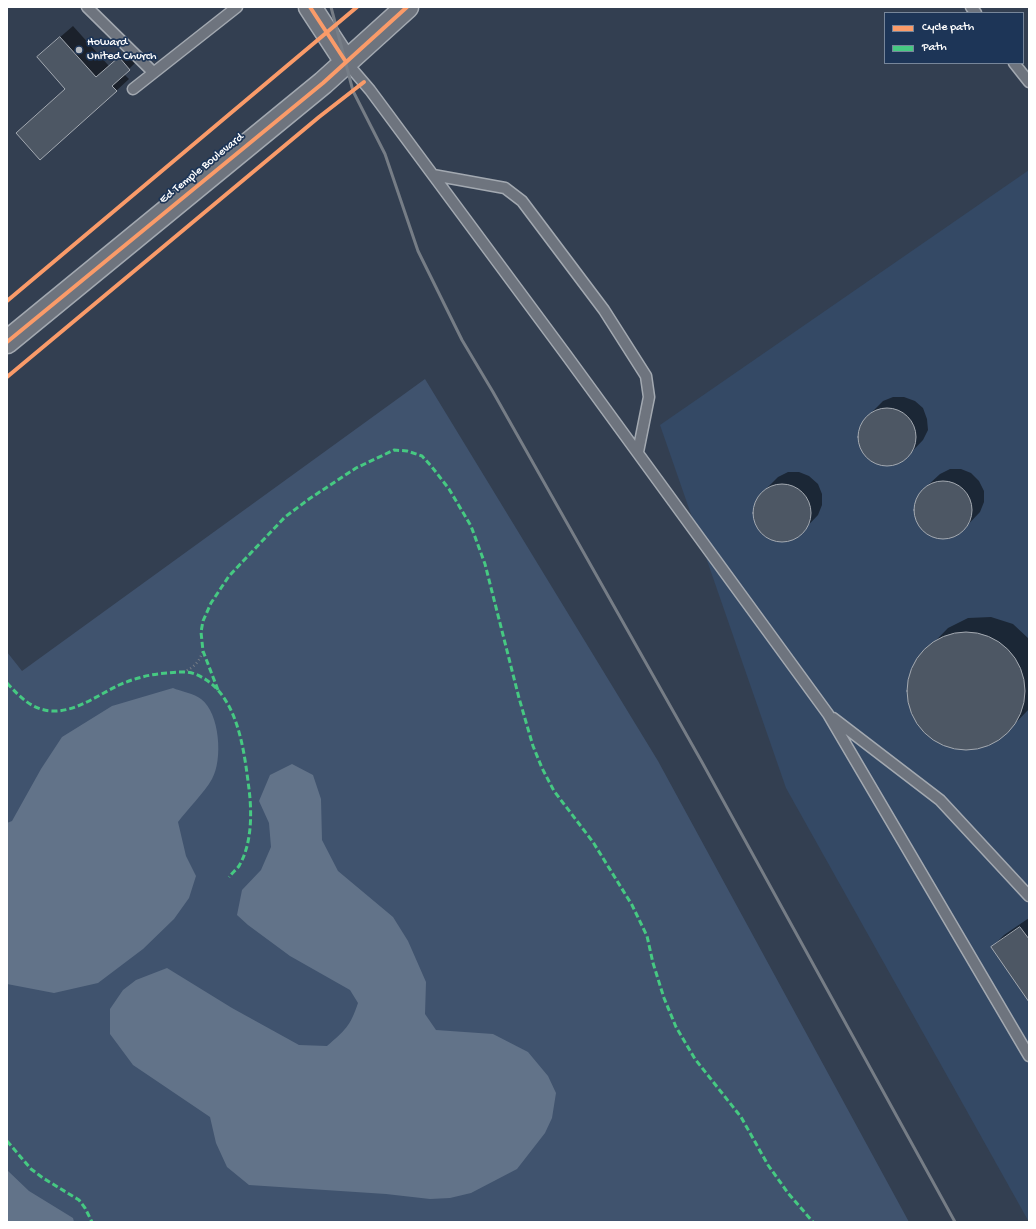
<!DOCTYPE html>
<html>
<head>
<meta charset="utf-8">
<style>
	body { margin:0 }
	#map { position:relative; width:1036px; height:1229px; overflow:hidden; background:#333f51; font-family:"Gochi Hand",sans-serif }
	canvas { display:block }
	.frame { position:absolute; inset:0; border:8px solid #fff; pointer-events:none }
	.legend { position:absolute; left:884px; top:12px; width:140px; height:52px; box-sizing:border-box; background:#1d3557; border:1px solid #77869a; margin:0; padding:5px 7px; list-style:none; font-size:12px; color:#fff }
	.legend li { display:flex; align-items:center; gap:8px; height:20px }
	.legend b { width:20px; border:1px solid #77869a }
</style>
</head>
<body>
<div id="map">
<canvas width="1036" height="1229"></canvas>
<div class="frame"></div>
<ul class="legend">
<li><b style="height:5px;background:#fa9b69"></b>Cycle path</li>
<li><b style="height:5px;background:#46c982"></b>Path</li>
</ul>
</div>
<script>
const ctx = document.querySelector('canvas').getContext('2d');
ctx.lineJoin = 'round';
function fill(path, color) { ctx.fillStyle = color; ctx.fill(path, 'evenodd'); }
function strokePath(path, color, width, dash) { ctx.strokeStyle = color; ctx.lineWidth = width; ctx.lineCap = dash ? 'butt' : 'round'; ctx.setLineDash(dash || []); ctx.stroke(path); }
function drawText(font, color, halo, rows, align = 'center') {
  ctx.font = font + ' "Gochi Hand",sans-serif'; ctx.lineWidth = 3.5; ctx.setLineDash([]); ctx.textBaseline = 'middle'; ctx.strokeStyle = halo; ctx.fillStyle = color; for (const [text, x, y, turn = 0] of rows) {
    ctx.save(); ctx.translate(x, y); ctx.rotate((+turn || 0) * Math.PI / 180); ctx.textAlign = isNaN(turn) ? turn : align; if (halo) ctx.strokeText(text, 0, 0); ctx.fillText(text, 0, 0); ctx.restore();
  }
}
const built = new Path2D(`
	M1029,170V1222L786,788L660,425Z`);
const green = new Path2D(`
	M425,379L658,761L909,1222H7V652L22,671Z`);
const water = new Path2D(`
	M173,688C180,691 195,694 201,699C220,713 223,760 212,779C204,793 187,810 178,822L186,856L196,876L189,898L174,919L143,949L98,983L54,993L7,984V823L12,821L41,769L62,737L112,706Z
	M292,764L313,775L321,799L322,840L338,871L393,917L408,941L426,982L425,1014L436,1030L493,1034L528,1052L548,1076L556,1093L552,1118L545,1133L517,1169L471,1193L450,1198L430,1199L386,1194L249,1185L227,1167L216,1143L210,1117L133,1065L110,1034V1009L123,990L136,980L167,968L232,1008L299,1045L327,1046C345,1030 350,1027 358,1003L350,990L290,956L248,925L237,915L242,890L261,870L271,847L269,823L259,801L270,775Z
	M7,1170L29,1191L73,1218L74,1222H7Z`);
const shadow = new Path2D(`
	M73,26L109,66L131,46L141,57L124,74L129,79L116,91L17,133L66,88L51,45Z
	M893,397H904L915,401L923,408L927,419L928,430L923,440L903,461L893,465H882L872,461L863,453L859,443V432L863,422L870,414L883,401Z
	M950,469H961L971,473L979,481L984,491V502L980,512L960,533L950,537L939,538L928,533L920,526L916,516L915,505L919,494L927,486L940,474Z
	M788,472H799L809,476L818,484L822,494V505L818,515L798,536L788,540L777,541L767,537L759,529L754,519V508L758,497L778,477Z
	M991,617L1013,624L1029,639V709L1001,738L980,748L958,749L936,741L919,726L909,705L908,683L916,661L948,628L968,618Z
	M1029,918V1000L992,947L1004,935Z`);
const building = new Path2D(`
	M60,37L96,77L119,57L130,70L112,86L117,91L40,160L16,133L65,89L37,57Z
	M858 437a29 29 0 1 1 58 0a29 29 0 1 1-58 0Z
	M914 510a29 29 0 1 1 58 0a29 29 0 1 1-58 0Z
	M753 513a29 29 0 1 1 58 0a29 29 0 1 1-58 0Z
	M907 691a59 59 0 1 1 118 0a59 59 0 1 1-118 0Z
	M1020,927L1029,939V1002L991,947Z`);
const path = new Path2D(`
	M183,672C194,668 199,662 203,651`);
const lane = new Path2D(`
	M87,7L153,72
	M971,7L976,13
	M346,62L370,90L567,356L828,714L1029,1056
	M1014,63L1029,82
	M133,89L237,7
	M433,175L505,188L522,201L604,310L646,376L649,397L638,452
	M833,718L940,800L1029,896`);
const secondary = new Path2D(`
	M310,7L346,62
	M7,342L323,83L407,7`);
const rail = new Path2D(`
	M331,7L353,91L385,154L418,251L462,340L493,392L703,764L955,1222`);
const quiet = new Path2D(`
	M7,683C20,697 32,710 52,711C76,712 98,695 119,685C135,678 151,674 168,673C177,672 187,671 195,674C238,691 244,750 249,789C252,813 252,844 239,866C236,870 232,873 229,877
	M218,690L203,651L201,632L203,621L211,603L229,576L285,517L309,499L356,468L394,450L407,451L422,456L432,467L449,489L471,526L485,564L519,698L533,746L542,768L554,791L593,842L632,905L647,936L653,963L664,998L676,1027L695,1059L741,1117L768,1165L788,1193L813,1222
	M7,1141L31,1169L43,1178L79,1200L85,1208L92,1222`);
const cycleway = new Path2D(`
	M310,7L346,62
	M7,301L357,7
	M7,342L323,83L407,7
	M7,377L319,117L364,82`);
const markers = [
	[79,50,4,"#b8bcc2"]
];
const poiNames = [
	["Howard",87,43],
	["United Church",87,57]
];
const streetNames = [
	["Ed Temple Boulevard",202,169,-39]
];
fill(built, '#344965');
fill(green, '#40536e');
fill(water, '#627389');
fill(shadow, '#0007');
fill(building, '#4d5764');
strokePath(building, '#a3a9b1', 1);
strokePath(lane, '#a3a9b1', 13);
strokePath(secondary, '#a3a9b1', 25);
strokePath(path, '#767d86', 2.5, [1, 3]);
strokePath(lane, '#6e747e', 10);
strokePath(secondary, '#6e747e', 22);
strokePath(rail, '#767d86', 3);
strokePath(quiet, '#46c982', 3, [6, 3]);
strokePath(cycleway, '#fa9b69', 4);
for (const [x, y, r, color] of markers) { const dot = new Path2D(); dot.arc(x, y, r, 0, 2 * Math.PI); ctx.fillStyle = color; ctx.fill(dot); strokePath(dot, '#1d3557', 1.5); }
drawText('12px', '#fff', '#1d3557', poiNames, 'left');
drawText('12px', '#fff', '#1d3557', streetNames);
</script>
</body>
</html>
